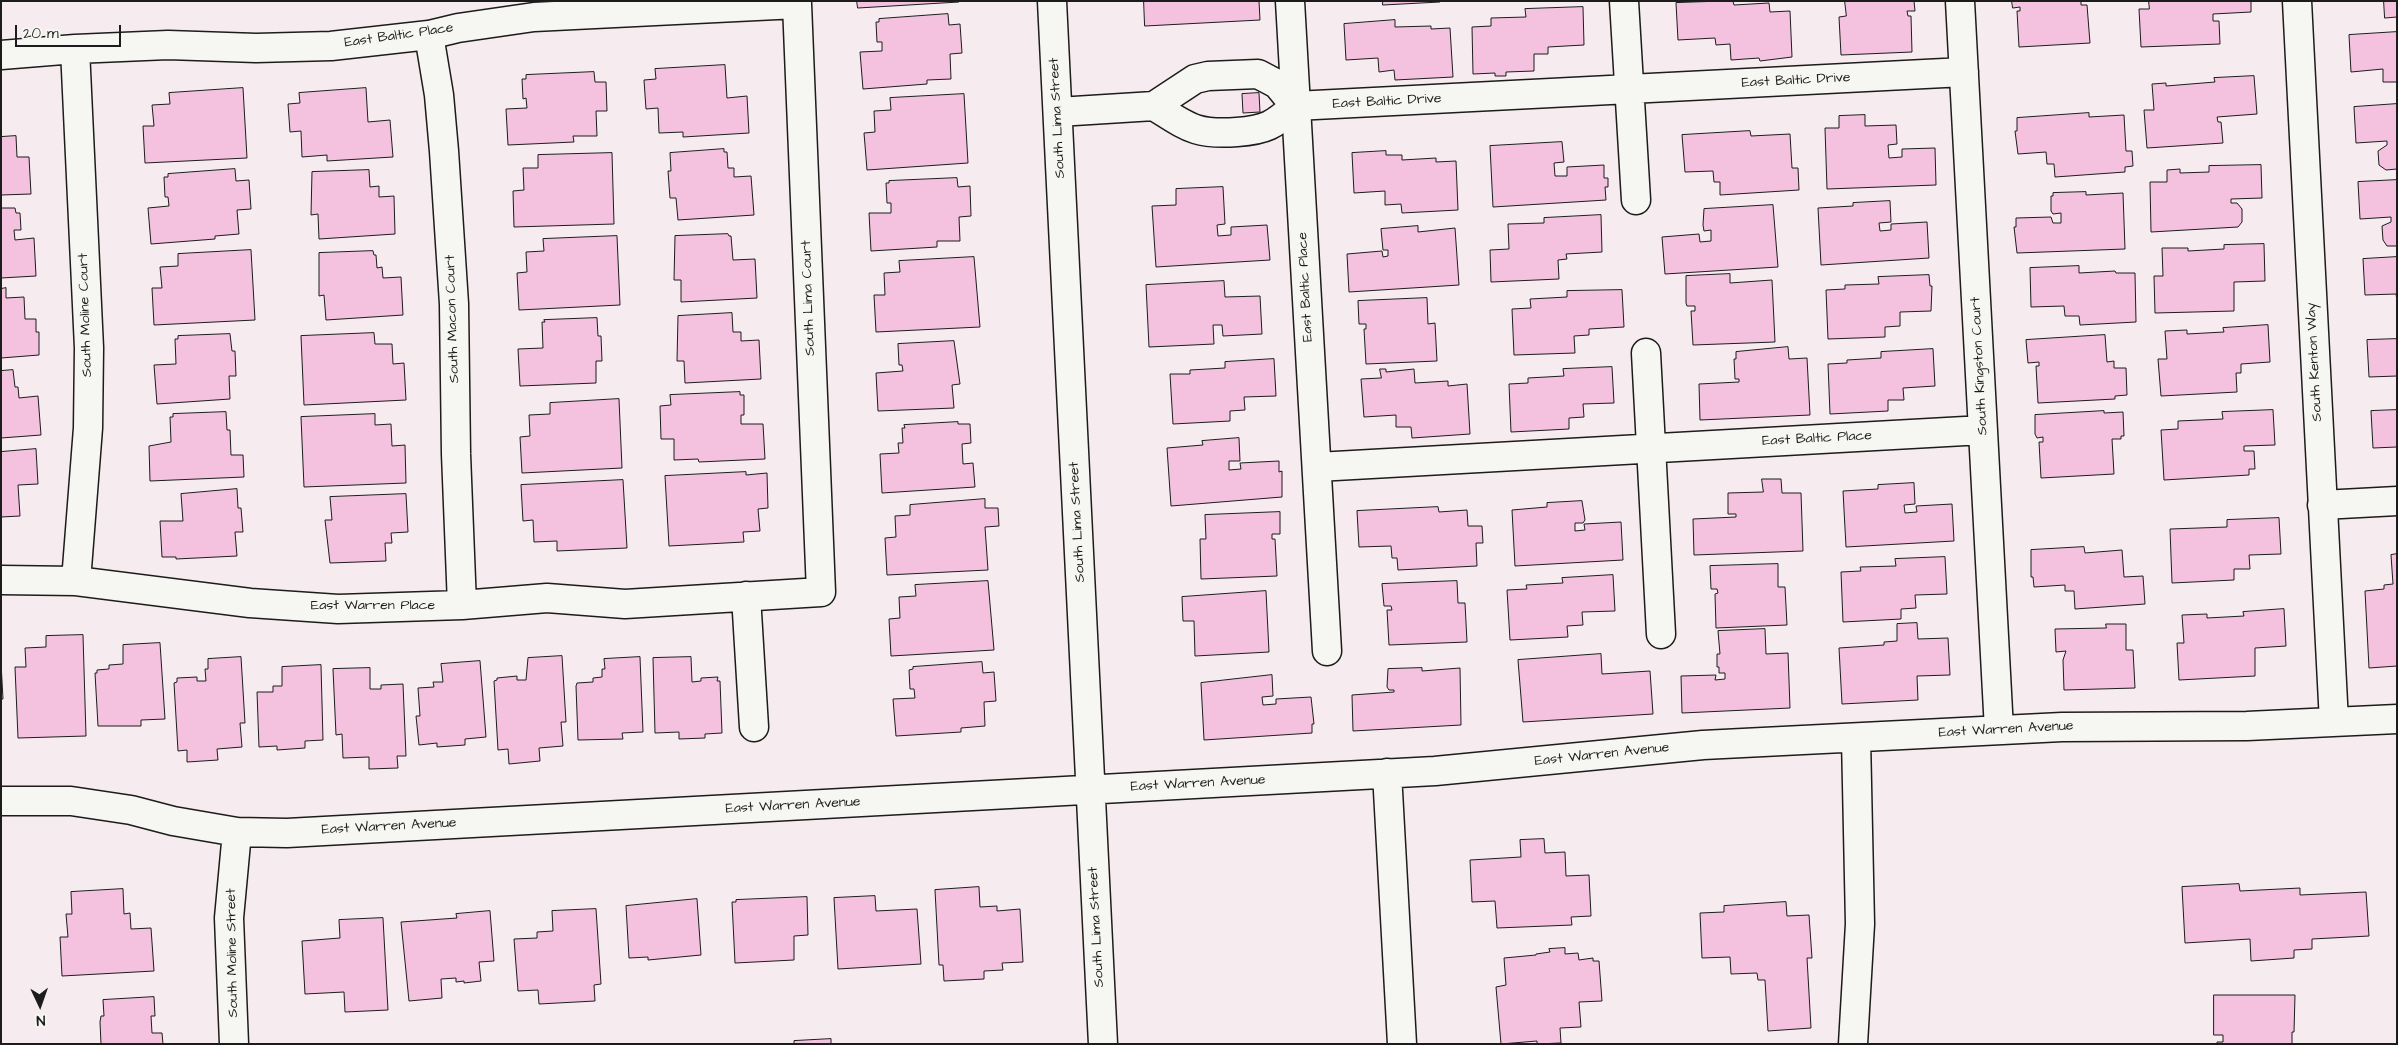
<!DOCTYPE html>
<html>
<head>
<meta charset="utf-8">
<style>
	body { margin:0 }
	#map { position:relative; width:2398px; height:1045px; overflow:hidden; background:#f6ebee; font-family:"Architects Daughter",sans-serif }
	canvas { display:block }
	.frame { position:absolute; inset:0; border:2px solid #1c1c1c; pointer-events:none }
	.north { position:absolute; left:15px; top:980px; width:50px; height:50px; -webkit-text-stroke:4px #f6f6f2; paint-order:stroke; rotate:177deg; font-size:14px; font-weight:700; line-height:20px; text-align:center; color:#1c1c1c }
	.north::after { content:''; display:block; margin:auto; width:18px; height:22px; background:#1c1c1c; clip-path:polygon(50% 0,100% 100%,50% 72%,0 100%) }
	.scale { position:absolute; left:15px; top:25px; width:106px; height:22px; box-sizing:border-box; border:2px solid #1c1c1c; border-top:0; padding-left:6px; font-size:15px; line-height:18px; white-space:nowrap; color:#1c1c1c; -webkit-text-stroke:4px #f6f6f2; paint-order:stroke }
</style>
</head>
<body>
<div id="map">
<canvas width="2398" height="1045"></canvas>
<div class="frame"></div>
<div class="north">N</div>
<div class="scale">20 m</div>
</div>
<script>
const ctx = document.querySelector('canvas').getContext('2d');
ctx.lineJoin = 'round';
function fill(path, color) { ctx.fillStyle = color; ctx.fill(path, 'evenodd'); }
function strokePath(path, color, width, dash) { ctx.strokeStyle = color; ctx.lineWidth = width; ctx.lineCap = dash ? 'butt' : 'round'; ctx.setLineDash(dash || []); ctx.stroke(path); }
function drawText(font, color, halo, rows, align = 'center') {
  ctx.font = font + ' "Architects Daughter",sans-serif'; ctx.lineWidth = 4; ctx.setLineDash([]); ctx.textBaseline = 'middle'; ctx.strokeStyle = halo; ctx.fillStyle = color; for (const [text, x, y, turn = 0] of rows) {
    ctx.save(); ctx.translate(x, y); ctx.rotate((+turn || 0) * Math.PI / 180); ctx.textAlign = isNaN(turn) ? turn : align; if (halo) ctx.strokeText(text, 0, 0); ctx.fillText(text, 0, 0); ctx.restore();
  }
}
const building = new Path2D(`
	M857,1H959V2L858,8Z
	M1144,1H1259L1260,20L1145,26Z
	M1383,1H1440V2L1383,5Z
	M1733,1L1734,5L1769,3L1770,12L1790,11L1792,57L1760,61L1759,58L1731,60L1730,44L1716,45L1715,38L1678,40L1676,3Z
	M1845,1H1914L1915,11H1907L1908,16H1911L1912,52L1841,55L1839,17L1846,16Z
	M2012,1H2081V5H2087L2090,43L2019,47L2017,11H2020V7L2013,8Z
	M2149,1H2251V12L2213,14V21H2219L2220,44L2141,47L2139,9H2149Z
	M2384,1H2397V17L2385,18Z
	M1583,7L1584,45L1548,47V54H1534V71L1506,72V76H1495V73L1473,74L1472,27L1491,26V18L1526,17L1525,9Z
	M948,14L949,25L960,24L962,53L950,54L951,79L927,80V84L863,89L860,52L882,51V42H877L876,22H879V19Z
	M1395,20V27L1431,26V29L1450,28L1453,77L1395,80L1394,70L1379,72L1378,58L1346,60L1344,24Z
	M2397,32V82H2383V69L2351,72L2349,35Z
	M725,65L727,98L747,96L749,133L683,137V132L659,133L658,108L646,109L644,80L656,79L655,69Z
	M594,72L595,82H606L607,111H596L597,136H573L574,142L508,145L506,109L527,108L526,98L523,99L522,79H526V75Z
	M2254,76L2257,114L2217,117L2218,122H2221L2223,143L2147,148L2144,110H2154L2152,84L2166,83V86L2215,82L2214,78Z
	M243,88L247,158L145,163L143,126H154L152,105L170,104L169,93Z
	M366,88L368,122L390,120L393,157L327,161V155L302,157L301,131L290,132L288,104L300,103L299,93Z
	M1259,93L1260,112L1243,113L1242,94Z
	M964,94L968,163L867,170L864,133L875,132L874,111L891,110L890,98Z
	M2397,104V169L2386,170L2379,165L2378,151L2387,145V141L2356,143L2354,107Z
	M2089,113V117L2124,115L2126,151H2132L2133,166L2125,167V172L2055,177L2054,164H2047L2046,152L2018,154L2015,131H2017V118Z
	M1865,115V126L1896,125L1897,144L1888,145L1889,158L1902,157V149L1935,148L1936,185L1827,189L1825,128H1839V116Z
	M1750,131L1751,136L1790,134L1792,168H1798L1799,190L1720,195V182H1714L1713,171L1685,172L1682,135Z
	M16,136L17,157H29L31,194L1,195V137Z
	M1562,142L1564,162L1554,163L1555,176H1567V167L1604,165V178H1608V187H1605L1606,200L1493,207L1490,146Z
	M724,149V152H727L728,168H734V177L751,176L754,215L678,220L676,198H670L668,171H671L670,153Z
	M1386,151V155H1402V160L1436,158V162L1456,161L1458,210L1402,213L1401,204L1385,205V191L1354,193L1352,153Z
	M612,153L614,224L514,227L513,191L524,190L523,168H538V155Z
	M2261,165L2262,198L2231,199V203H2237L2242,209V222L2238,227L2151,232L2150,182H2167V170L2180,169V173L2209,172V166Z
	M235,169L236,181L249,180L251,209L237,210L239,234L215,236V239L151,244L148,208L169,206L168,197H165L164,177H168V174Z
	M369,170L370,187L379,186V197L394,196L395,234L319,239L318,214L311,215L312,172Z
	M957,178L958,187L970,186L971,216L959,217L960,241H937V247L871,251L869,213H891V203H887L886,183H889V181Z
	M2397,180V246H2387L2383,240L2382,226L2391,222V217L2360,219L2358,182Z
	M1223,187L1225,224L1217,225L1218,236L1231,235V227L1267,225L1270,260L1156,267L1152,206L1176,205V189Z
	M2086,192V195L2123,193L2125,249L2017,253L2014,227H2016V218L2051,217L2053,223H2061V213L2053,214L2051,211V196H2053V193Z
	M1890,201L1891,222L1879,223L1880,231L1891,230V224L1927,222L1929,258L1821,265L1818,208L1853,206V203Z
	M1773,205L1778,267L1665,274L1662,237L1699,234L1700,242L1711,241V230L1704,231L1703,225L1704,209Z
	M1,208H15L16,213H20L21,230H14L15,240L34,238L36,276L1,278Z
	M1601,215L1602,252L1566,254L1567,259L1558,260L1559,279L1491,282L1490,250L1509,249L1508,224L1544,223V218Z
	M1418,226V232L1455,228L1459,285L1349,292L1347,254L1382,251L1383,257L1388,256V250H1383L1381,229Z
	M728,234L729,236H731L733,260L755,259L757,298L681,302V280H674L675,236Z
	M617,236L620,305L519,310L517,273L527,272L526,252L544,251L543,239Z
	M2264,244L2265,281L2234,282V311L2155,313L2154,276H2163L2162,248H2188V251L2224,249V245Z
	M251,250L255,320L154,325L152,288H162L160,267L178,266V254Z
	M373,251L374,255H376L377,268L382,267L383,278L401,277L403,315L326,320L324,295L319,296V253Z
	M974,257L980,327L876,332L874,295H885L884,273L900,272L899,261Z
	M2397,257V301L2396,294L2365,295L2363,259Z
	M2079,266V273L2115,271L2116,273H2135L2136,322L2080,325L2079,316H2065L2064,306L2031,307L2030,268Z
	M1730,274V283L1772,280L1775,342L1693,345L1691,311H1695V306H1687L1686,303V276Z
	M1929,275L1930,286H1932L1931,311L1900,312V326L1885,327V337L1828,339L1826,290L1845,289V285L1879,284L1878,277Z
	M1224,281L1225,297L1260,296L1262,334L1223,336L1222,325H1213L1214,344L1149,347L1146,285Z
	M6,288V298L24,297L25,319H36V332H39V355L1,358V289Z
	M1622,290L1624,327L1589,329V335L1574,336L1575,353L1514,355L1512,309L1531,308L1530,299L1567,297V291Z
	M1427,298L1428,324L1435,323L1437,361L1366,364L1364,329H1366V324H1359L1358,301Z
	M732,313L733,332H741V341L759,340L761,379L685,383L684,361H677L678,316Z
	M597,318L598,336H601L602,361H596V383L520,386L518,349L543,348L542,322H545L544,320Z
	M2268,325L2270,362L2241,364V373H2236L2237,392L2161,396L2158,359H2167L2165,331L2187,330V334L2224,332L2223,328Z
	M374,333L375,344H392L393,364L404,363L406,400L304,405L301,336Z
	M230,334L232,351H235L236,376H229L230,399L157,404L154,365L176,364L175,339H178V336Z
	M2105,335L2107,362L2114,361V368H2126L2127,395L2115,396V399L2038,403L2036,366H2039V362L2028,363L2026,340Z
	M2397,339V376L2369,377L2367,340Z
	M954,341L960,384L952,385L954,408L878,411L876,373L903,371L902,365H899L898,344Z
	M1788,347L1789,359L1807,358L1810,415L1700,420L1699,384L1739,382V379H1735L1734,359H1736V352Z
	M1933,349L1935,386L1903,388L1904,400H1888V411L1830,414L1828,364L1847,363V360L1881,358V352Z
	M1274,359L1276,396L1244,397L1245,410L1230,411V421L1173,424L1170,374H1190V370L1225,368V362Z
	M1612,367L1614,403L1583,404L1584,417L1569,418V429L1511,432L1509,384L1528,383V378L1564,376L1563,369Z
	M1380,369H1386V372L1414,369L1415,383L1448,381V386L1467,384L1470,434L1412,438L1411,427H1396V415L1364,417L1361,379L1381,378Z
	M13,370L15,387H18L19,398L38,396L41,435L1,438V371Z
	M740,392V395H744V415H741V424H763L765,459L699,462L698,459L674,460V439H661L660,406L671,405L670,395Z
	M619,399L622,468L522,473L520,437L530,436L529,415L550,414V403Z
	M2273,410L2275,445L2244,446V451H2254L2255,469H2249V475L2164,480L2161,430L2178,429V421L2223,419L2222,412Z
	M2397,410V447L2373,448L2371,411Z
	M2104,411V413L2123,412L2124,436H2121V439H2112L2114,474L2041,478L2039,442H2043V437L2037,438L2035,434V415Z
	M226,412L227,430H230L231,455H243L244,477L150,481L149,446L171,442L170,417H173V414Z
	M375,414V425L391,424L392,446L405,445L406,483L304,487L301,417Z
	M958,422V424H970L971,443L962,444L963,464L973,463L975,487L882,493L880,454L899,453L898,443H903L902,428H905L904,425Z
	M1239,438L1240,461H1229V470L1241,469L1240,463L1279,461V472L1282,471V497L1171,506L1167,448L1203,445L1202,441Z
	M36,449L38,484L18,485L20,516L1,517V452Z
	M746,472V475L767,473L768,508L758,509L760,531L743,532L744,542L669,546L665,476Z
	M1762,479H1781L1782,493H1801L1803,551L1694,555L1693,519L1736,517V514H1728V493L1763,492Z
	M623,480L627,548L557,551V541L534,542L533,520L523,521L521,485Z
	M1914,483L1915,504L1904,505L1905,513L1917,512L1916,506L1952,504L1954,541L1846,547L1843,491L1878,489V485Z
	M237,489L238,508H241L243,532H235L237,556L176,559V557H162L160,521H183L181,494Z
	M406,494L408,532L391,533L392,543H385L386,561L330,563L325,520H332L330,497Z
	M985,499V508H998L999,526L985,527L988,570L887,575L885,538L896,537L895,516L910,515V505Z
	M1582,501L1585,520L1583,523H1575V531L1585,530L1584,524L1621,522L1623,560L1515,566L1512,510L1547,507V503Z
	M1438,507L1439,512L1467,510L1468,526H1482L1483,543H1476L1477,566L1398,570L1397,558H1392L1391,546L1359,547L1357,511Z
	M1280,512V534H1272V539H1275L1277,576L1201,579L1200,539H1206L1205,515Z
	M2279,518L2281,554L2249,555L2250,569H2234V580L2172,583L2170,529L2227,527V520Z
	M2084,547L2085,553L2122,550L2124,577L2143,576L2145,604L2075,609L2074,591H2065V585L2034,587L2033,577H2031V550Z
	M2397,554V666L2369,668L2365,591L2384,589V585L2393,584L2391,555Z
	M1945,557L1947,594L1915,595L1916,608L1901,609V619L1843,622L1841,572L1861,571L1860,567L1896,566L1895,559Z
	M1778,564V587H1785L1787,625L1716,628L1715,594L1718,593L1717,589H1711L1710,566Z
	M1613,575L1615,611L1582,612L1583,625L1567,626L1568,637L1510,640L1507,590L1527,589L1526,585L1563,583L1562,578Z
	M988,581L994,650L891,656L889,619L900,618L899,597L916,596L915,585Z
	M1457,581L1458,603H1465L1467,642L1389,645L1387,610H1392L1391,606H1384L1382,584Z
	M1266,591L1269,652L1195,656L1194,621H1183L1182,597Z
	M2284,609L2286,646L2255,648V676L2179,680L2177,643H2184L2182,615L2207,614V618L2244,616L2243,612Z
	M1917,623L1918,639L1948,638L1950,675L1917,676L1918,700L1842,704L1839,648L1884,645V642L1897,641V624Z
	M2106,624H2126V650H2133L2135,688L2064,690L2063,660L2066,651L2056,652L2055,629L2106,628Z
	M1765,629L1766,654L1788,653L1790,708L1682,713L1681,676L1716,675L1715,680L1725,679V673H1719V667H1717V654H1720L1718,631Z
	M83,635L86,736L18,738L15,667H26L25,648L46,647V636Z
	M160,643L165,719L141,720V726H98L95,673H97V670L109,669V665L123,664V645Z
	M1601,654L1602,674L1650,671L1653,714L1523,722L1518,660Z
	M562,656L566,722H561L563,746L539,748L540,761L509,764L508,749L498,750L494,681L497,680V678L517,676V680H526L528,658Z
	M241,657L245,723H240L242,747L217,749L218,760L187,762V750L178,751L174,683L177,682V678L197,677V681H206L205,669H208V659Z
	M640,657L643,732L622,733L623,739L578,740L576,686L577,683L593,682V678L602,677V669H605L604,659Z
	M691,657L692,682L701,681V678L718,677L717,681H720L722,733L705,734V738L679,739V732L655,733L653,658Z
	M480,661L486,737L465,739V745L437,747V743L419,745L416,716H420L418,688L434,687L433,682H443L441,664Z
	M982,662L983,673L994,672L996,701L984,702L985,726L961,728V732L896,736L893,699L915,698L914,689H910L909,670L913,669V667Z
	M1,663L3,699H1Z
	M321,665L323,740L305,741V748L277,750V746L259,747L257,692H273V686H282V667Z
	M370,668V689H381V685L403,684L406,756H397L398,768L369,769V757L343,758L342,734L336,735L333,669Z
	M1422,668V671L1460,668L1461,725L1353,731L1352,695L1394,692V690H1389L1387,687L1388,669Z
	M1272,675L1273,696L1262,697L1263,705L1276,704V699L1311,697L1314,724H1312V733L1204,740L1201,683Z
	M1544,839L1545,853L1565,852L1566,876L1589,875L1591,916L1571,917L1572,925L1497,928L1495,901L1472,902L1470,860L1521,857L1520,840Z
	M2239,884L2240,891L2300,888V895L2366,892L2369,936L2312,939V949L2294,950V958L2251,961L2250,939L2185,943L2182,887Z
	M979,887L980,907L997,906V911L1020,909L1023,962L1002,963L1003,970L984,971V979L944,981L943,965H939L935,890Z
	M123,889L124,914L130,913L131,929L151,928L154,971L62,976L60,937H68L66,914H72L71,892Z
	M875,896L876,911L917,909L921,964L838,969L834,898Z
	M807,897L808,935L794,936V960L735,963L732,902H736V900Z
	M697,899L701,955L648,960V957L629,958L626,906Z
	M1786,902L1787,916L1809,915L1812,958H1807L1811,1028L1768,1031L1765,980H1758L1757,973L1731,974L1730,957L1702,958L1700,913L1724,912V906Z
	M596,909L601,984L594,985L595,1001L539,1004L538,990L518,991L514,939L537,938V932L553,931L552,911Z
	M490,911L494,961L479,962L481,981L464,983V981L456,982V978L441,979L442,998L409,1001L401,922L457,918L456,914Z
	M383,918L388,1010L345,1012L344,992L305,994L302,941L340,938L339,920Z
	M1565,948V954L1578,953L1579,960L1593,958V961H1599L1602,1001L1579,1002L1581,1027L1560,1028L1561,1043L1537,1044V1041L1501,1044L1496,987L1506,985L1504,958L1536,955V954L1550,952L1549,949Z
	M2214,995H2295L2294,1032H2292V1044H2217V1042H2223V1035H2214Z
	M154,997L155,1016H151L152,1033H162L163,1044H101L100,1022L101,1016H104L103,1000Z
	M831,1039V1044H794V1041Z`);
const minor = new Path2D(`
	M1052,1L1103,1044
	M1290,1L1327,651
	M1624,1L1636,200
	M1960,1L1999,730
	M2297,1L2334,722
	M429,35L439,95L444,151L454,304L456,454L462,605
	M75,49L89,348L88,428L76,581
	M1,55L75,49L168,45L256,48L331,46L429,35L458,28L534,17L797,4L821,592L625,604L547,598L462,605L338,609L250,603L76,581L1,580
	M1154,106C1188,127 1195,135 1237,132C1266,130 1274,125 1295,106L1964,72
	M1058,112L1154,106L1195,79L1208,76L1258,74L1277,84L1295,106
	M1646,353L1661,634
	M1317,467L1983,430
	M2322,505L2397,501
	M746,596L754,727
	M1387,773L1402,1044
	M1,801H71L131,810L173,821L237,832L287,833L1435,771L1703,745L2062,727L2247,726L2397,719
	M234,1044L229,918L237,832
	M1853,1044L1860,924L1856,738`);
const streetNames = [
	["East Baltic Place",399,36,-8],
	["East Baltic Drive",1796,81,-3],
	["East Baltic Drive",1387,102,-3],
	["South Lima Street",1058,118,-93],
	["East Baltic Place",1306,287,-93],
	["South Lima Court",809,298,-92],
	["South Moline Court",86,315,-92],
	["South Macon Court",453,319,-92],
	["South Kenton Way",2315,362,-93],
	["South Kingston Court",1980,366,-93],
	["East Baltic Place",1817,439,-3],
	["South Lima Street",1078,522,-93],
	["East Warren Place",373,606],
	["East Warren Avenue",2006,730,-3],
	["East Warren Avenue",1602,755,-6],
	["East Warren Avenue",1198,784,-3],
	["East Warren Avenue",793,806,-3],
	["East Warren Avenue",389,827,-3],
	["South Lima Street",1097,927,-93],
	["South Moline Street",233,953,-91]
];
fill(building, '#f4c1df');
strokePath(building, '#1c1c1c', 1);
strokePath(minor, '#1c1c1c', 31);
strokePath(minor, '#f6f6f2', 28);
drawText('14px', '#1c1c1c', '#f6f6f2', streetNames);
</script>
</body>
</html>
